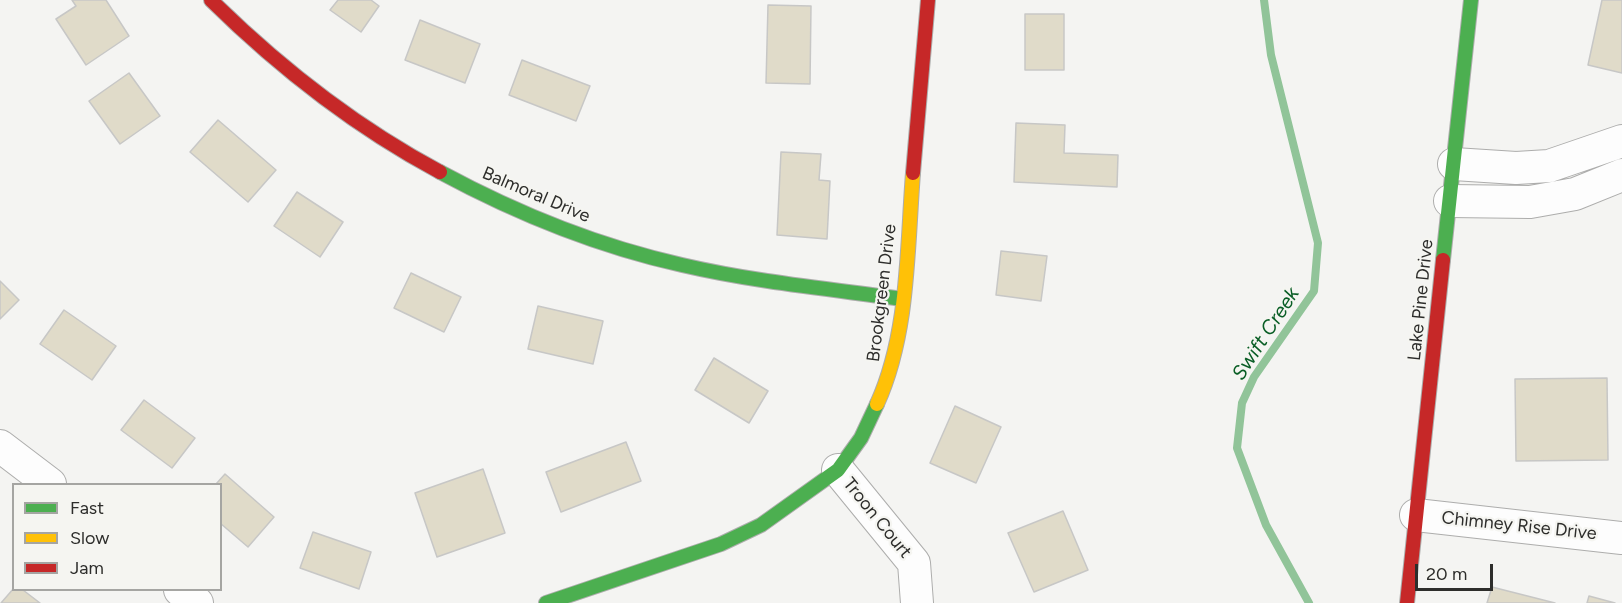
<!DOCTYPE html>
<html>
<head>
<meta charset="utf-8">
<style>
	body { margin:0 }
	#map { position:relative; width:1622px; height:603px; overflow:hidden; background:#f4f4f2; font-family:Figtree,sans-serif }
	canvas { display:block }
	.legend { position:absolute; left:12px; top:483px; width:210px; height:108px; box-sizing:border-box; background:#f5f5f1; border:2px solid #a5a5a2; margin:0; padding:8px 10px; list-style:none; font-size:18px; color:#2d2d2b }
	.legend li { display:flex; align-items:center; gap:12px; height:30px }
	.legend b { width:30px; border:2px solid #a5a5a2 }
	.scale { position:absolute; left:1415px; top:564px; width:78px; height:27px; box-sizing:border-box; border:3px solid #2d2d2b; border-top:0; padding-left:8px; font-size:18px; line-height:21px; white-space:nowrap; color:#2d2d2b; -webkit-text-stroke:4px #f5f5f1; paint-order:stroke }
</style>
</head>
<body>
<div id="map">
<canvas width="1622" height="603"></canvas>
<ul class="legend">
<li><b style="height:8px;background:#4caf50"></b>Fast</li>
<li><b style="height:8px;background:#ffc107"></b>Slow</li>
<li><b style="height:8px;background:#c62828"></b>Jam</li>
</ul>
<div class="scale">20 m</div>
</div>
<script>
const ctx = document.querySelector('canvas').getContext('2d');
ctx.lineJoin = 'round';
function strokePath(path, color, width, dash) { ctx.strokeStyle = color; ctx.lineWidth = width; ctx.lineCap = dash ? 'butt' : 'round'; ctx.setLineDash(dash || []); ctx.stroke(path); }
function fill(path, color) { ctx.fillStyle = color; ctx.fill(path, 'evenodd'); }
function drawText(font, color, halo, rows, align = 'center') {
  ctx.font = font + ' Figtree,sans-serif'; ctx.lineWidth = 4.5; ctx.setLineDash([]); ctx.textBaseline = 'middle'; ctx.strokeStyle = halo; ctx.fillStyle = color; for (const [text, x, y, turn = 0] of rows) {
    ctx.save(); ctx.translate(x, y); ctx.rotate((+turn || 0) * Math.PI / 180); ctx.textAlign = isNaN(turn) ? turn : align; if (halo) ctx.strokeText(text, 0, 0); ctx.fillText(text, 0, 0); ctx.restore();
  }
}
const stream = new Path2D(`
	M1264,0L1271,55L1318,243L1314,291L1254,377L1242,403L1237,448L1266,525L1309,603`);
const building = new Path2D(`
	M72,0H106L129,36L86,65L56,19L76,6Z
	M338,0H371L379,6L361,32L330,10Z
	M1602,0H1622V73L1588,65Z
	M768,5L811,6L810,84L766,83Z
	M1025,14H1064V70H1025Z
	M420,20L480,44L465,83L405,60Z
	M522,60L590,86L576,121L509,95Z
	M129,73L160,116L120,144L89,101Z
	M218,120L276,170L248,202L190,152Z
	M1016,123L1065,125L1064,153L1118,155L1117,187L1014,182Z
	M781,152L821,154L819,180L830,181L827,239L777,235Z
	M297,192L343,222L320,257L274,226Z
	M1001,251L1047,256L1041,301L996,295Z
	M411,273L461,297L444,332L394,308Z
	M0,281L19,300L0,319Z
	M538,306L603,321L593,364L528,349Z
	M64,310L116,346L92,380L40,344Z
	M714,358L768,391L749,423L695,390Z
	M1607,378L1608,460L1516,461L1515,379Z
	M144,400L195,438L172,468L121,430Z
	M955,406L1001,427L976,483L930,463Z
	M626,442L641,481L561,512L546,472Z
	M483,469L505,533L437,557L415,493Z
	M225,474L274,517L248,547L220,523V484H216Z
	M1063,511L1088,570L1034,592L1008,533Z
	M313,532L371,552L359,589L300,568Z
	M1492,587L1555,603H1487Z
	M14,588L23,590L40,603H1Z
	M1589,596L1615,603H1587Z`);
const street = new Path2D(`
	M1454,164L1516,168L1549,166L1622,141
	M1450,201L1530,202L1575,194L1622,175
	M0,446L50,484
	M838,470L914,563L917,603
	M1416,515L1622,538
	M180,590L197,603`);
const fast = new Path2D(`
	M440,172C516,213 597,246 682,265C755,282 829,289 903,299
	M1443,260L1471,0
	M546,603L721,544L761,525L838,470L861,438L877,404`);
const slow = new Path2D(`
	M877,404C909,334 907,249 913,173`);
const jam = new Path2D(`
	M211,0C280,68 354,126 440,172
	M913,173L928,0
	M1407,603L1443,260`);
const streetNames = [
	["Balmoral Drive",536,195,23],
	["Brookgreen Drive",882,293,-83],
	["Lake Pine Drive",1421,300,-84],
	["Troon Court",877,518,51],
	["Chimney Rise Drive",1519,526,6]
];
const waterNames = [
	["Swift Creek",1266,334,-57]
];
strokePath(stream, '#91c499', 8);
fill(building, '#e0dbc9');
strokePath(building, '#c7c7c6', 1.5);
strokePath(street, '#adadac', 34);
strokePath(fast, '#adadac', 16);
strokePath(slow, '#adadac', 16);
strokePath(jam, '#adadac', 16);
strokePath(street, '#fdfdfd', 32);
strokePath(fast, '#4caf50', 14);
strokePath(slow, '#ffc107', 14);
strokePath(jam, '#c62828', 14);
drawText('18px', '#2d2d2b', '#f5f5f1', streetNames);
drawText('italic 20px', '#0a5e26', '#f5f5f1', waterNames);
</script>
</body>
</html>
